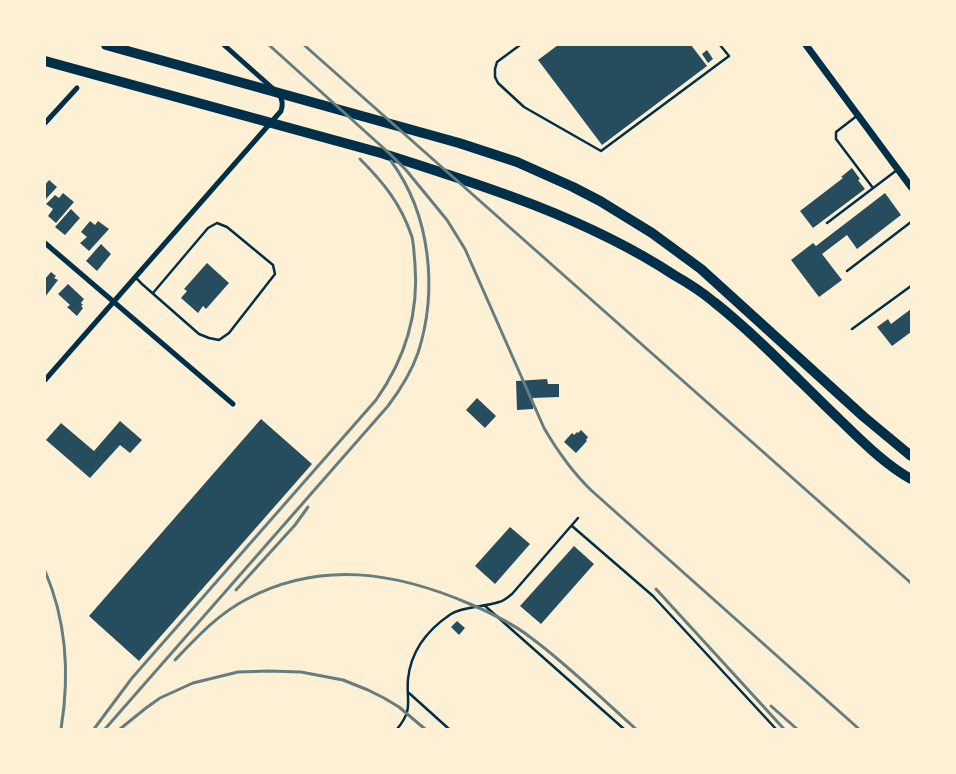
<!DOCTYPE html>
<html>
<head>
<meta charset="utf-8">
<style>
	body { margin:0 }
	#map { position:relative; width:956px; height:774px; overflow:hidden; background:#fdf0d5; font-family:"Open Sans",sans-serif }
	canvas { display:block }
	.frame { position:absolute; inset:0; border:46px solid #fdf0d5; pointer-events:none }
</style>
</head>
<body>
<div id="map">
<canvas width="956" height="774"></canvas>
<div class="frame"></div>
</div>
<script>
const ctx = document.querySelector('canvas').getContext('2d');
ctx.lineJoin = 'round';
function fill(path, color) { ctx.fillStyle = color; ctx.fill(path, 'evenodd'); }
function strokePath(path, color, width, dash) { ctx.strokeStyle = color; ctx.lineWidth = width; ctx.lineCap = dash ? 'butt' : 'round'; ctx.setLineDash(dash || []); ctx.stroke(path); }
const building = new Path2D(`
	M558,45H691L707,66L602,145L538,60Z
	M707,50L713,59L708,63L702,54Z
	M852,168L860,179L858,180L865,189L813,228L800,211L843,178L841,177Z
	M49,180L57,187L45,200V185Z
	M63,193L74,202L56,223L48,216L53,209L46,204L55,195L59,198Z
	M885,193L901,215L857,249L847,235L822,254L842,280L819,297L791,260L813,243L816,246Z
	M71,209L80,218L65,235L55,227Z
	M90,221L95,225L98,221L109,229L89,251L80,243L87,237L81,232Z
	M101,244L111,254L97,271L86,261Z
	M207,263L229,283L206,309L203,306L198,313L181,298L187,291L184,289Z
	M51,272L56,276L54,278L58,280L45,297V279Z
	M68,284L84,299L81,303L83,305L81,306L83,308L77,316L67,307L70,305L58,294Z
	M911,309V332L892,346L877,327L888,319L891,324Z
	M547,379L548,384H559V397L533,398V409L517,410L516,381Z
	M477,398L496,416L485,428L466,410Z
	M261,419L312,464L139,661L89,616Z
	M120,421L142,440L130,453L120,445L90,478L46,440L61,423L94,451Z
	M581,430L588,437L586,440L587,441L576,453L564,442L572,433L574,435L577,432L578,433Z
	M510,527L530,544L495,584L475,566Z
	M574,546L594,564L541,624L520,606Z
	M457,621L465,628L459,635L451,627Z`);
const service = new Path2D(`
	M520,45L497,62L495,69V77L498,83L524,107L601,151L729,56L720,45
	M858,115L836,132V139L873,188
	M827,223L897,170
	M847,271L911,222
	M135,277L142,284L199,334L209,338L219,340L229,333L275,274L273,265L227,227L217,223L208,228L153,293
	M852,329L911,286
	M572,526L653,596L776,729
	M484,605L624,729
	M409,693L449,729
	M397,729C414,709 406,701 408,679C411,650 427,630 451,614C463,606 486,607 499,602C504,601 508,597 512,594L578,518`);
const minor = new Path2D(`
	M45,123L77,88
	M45,243L233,404
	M45,380L281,111C283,105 283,100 279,94L224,45`);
const tertiary = new Path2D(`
	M806,45L911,187`);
const motorway = new Path2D(`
	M106,45L459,143L517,162L573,187L600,201L652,233L701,269L864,417L911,456
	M45,61L381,153C482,185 585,217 674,275C688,283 702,292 714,302C758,337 798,380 839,419C861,440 884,464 911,479`);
const rail = new Path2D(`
	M269,45L389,153L406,170L447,220L465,249L544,428C558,452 572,472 592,491L859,729
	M304,45L911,583
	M45,571C67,622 70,674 61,729
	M656,589L784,729
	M236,590L295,525L308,507
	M175,660C197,637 218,614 247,599C321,560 396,572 470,604C491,613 512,623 530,637C568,665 601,698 636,729
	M771,706L797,729
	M94,729L132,678L376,400C405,359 419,314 415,264C414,255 414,245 412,237C401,204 384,183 360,159
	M105,729L388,406C400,390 411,373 418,353C438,291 431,215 391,161
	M120,729L146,708L160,698L193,683L238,672L269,671L301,672L343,680L368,690L384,698L399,707L425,729`);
fill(building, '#264d5e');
strokePath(service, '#003049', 2.5);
strokePath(minor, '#003049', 5);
strokePath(tertiary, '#003049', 7);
strokePath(motorway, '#003049', 10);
strokePath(rail, '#657d81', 3);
</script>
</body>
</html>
